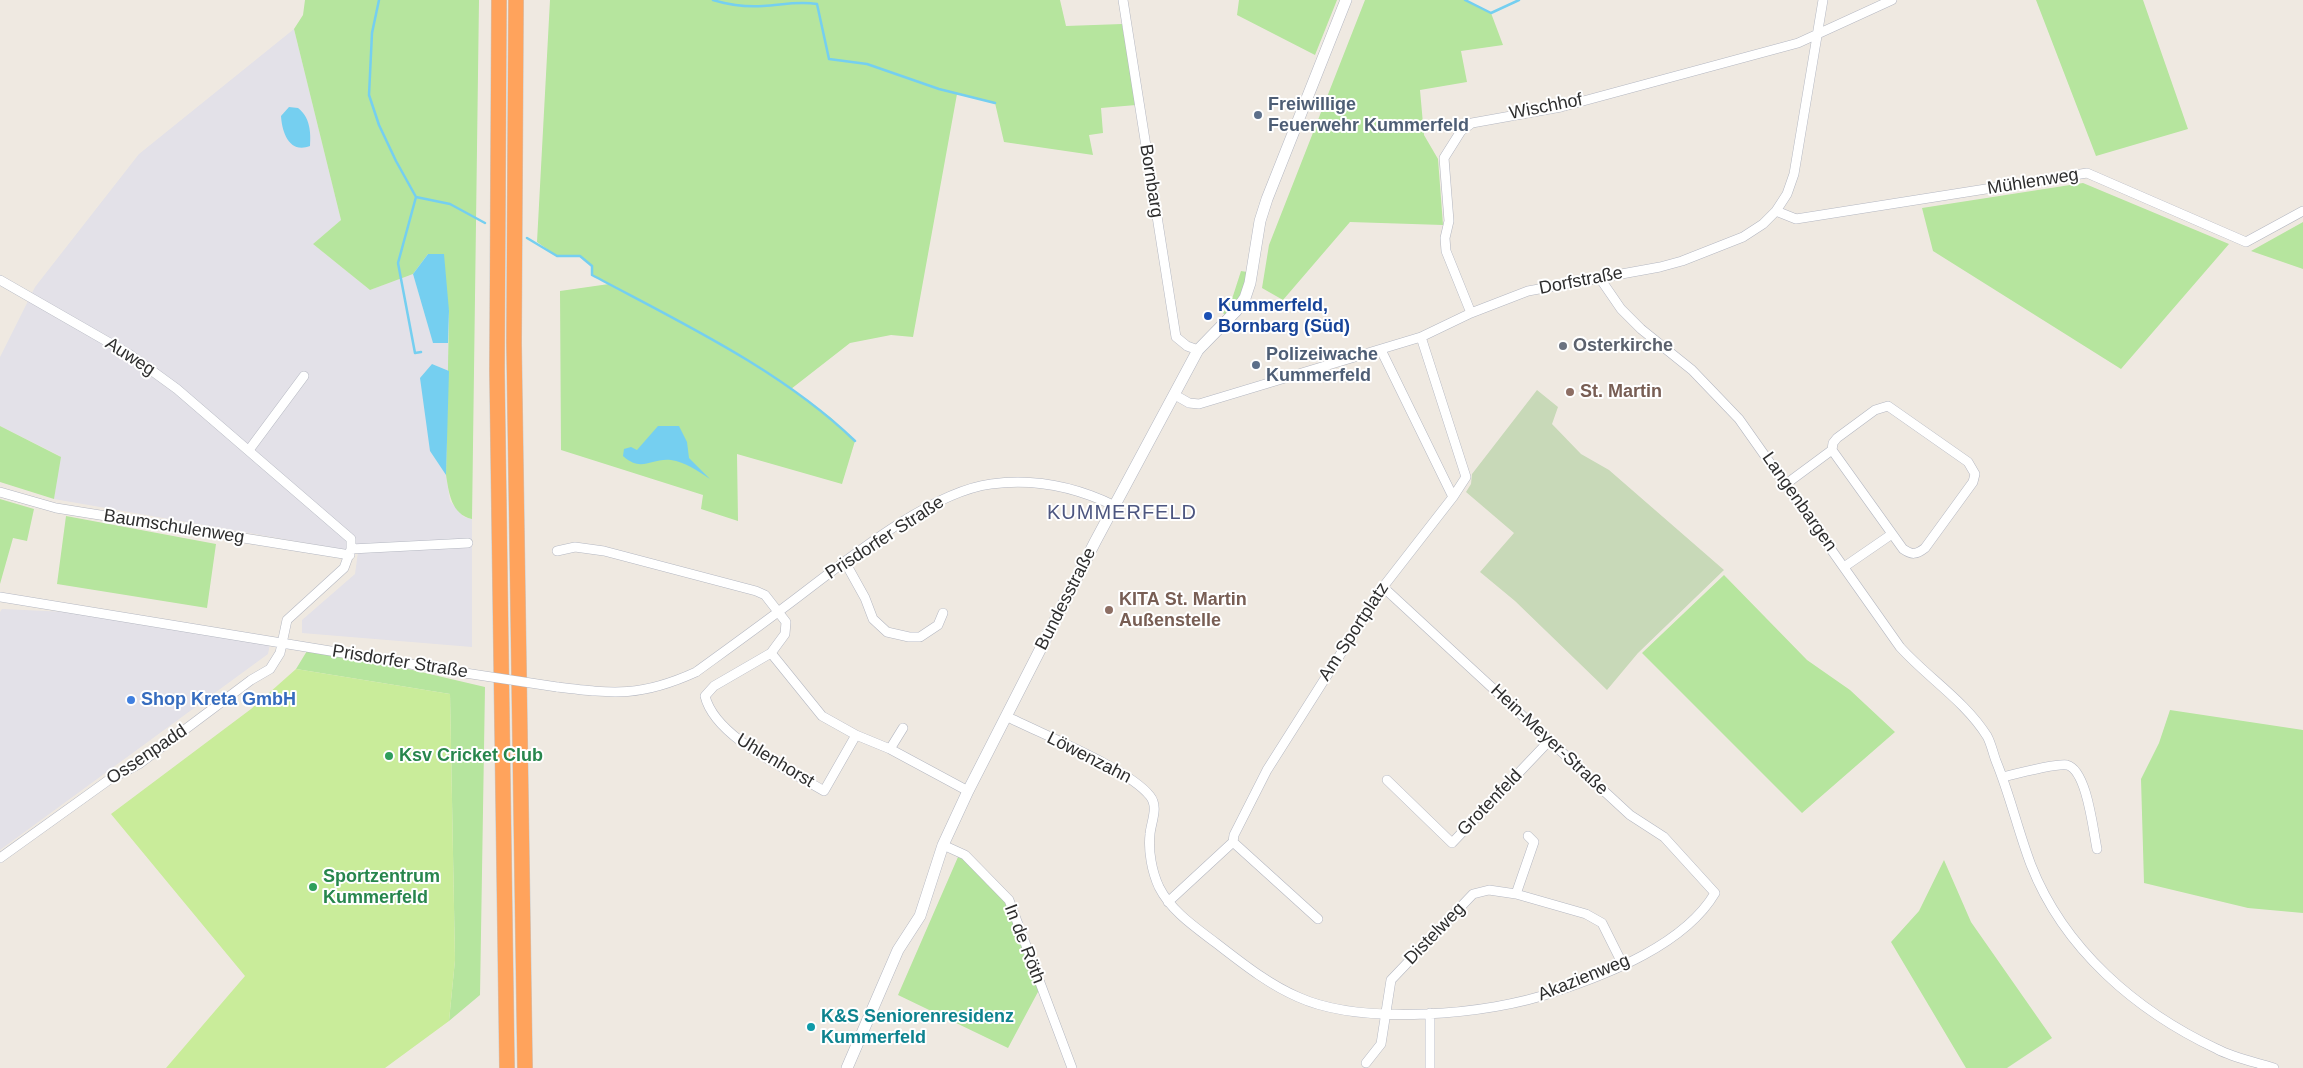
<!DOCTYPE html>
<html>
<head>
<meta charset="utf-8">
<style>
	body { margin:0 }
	canvas { display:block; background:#efe9e1 }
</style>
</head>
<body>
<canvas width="2303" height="1068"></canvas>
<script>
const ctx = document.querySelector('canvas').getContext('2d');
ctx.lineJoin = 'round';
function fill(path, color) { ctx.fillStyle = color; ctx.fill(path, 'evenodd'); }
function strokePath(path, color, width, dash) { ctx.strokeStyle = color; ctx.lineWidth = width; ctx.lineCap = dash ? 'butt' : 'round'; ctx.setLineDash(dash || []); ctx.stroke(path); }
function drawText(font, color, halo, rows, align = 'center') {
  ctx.font = font + ' Helvetica,sans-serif'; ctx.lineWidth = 4; ctx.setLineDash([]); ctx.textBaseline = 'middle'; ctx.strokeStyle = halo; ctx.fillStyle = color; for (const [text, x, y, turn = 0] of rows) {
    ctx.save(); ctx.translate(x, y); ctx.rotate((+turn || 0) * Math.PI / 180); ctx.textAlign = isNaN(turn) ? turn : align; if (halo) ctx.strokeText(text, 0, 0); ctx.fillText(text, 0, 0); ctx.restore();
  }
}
const industrial = new Path2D(`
	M294,29L341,220L313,244L370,290L413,274L433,342L448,343L449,371L432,364L430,451L446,475L450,501L464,517L472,519V647L302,633V620L355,574L358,552L54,499L60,456L0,426V357L35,287L139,154Z
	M2,609L89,613L271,639L268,654L0,850V612Z`);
const green = new Path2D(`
	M305,0H479L472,519C451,514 449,493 446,475L449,311L428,254L413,274L370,290L313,244L341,220L294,29L303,15Z
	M550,0H1060L1066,26L1122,24L1136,105L1101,108L1103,133L1089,135L1093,155L1004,142L995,103L957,94L913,337L891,335L850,343L791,389L830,417L855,441L842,484L737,454L738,521L701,509L703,495L561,450L560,291L609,284L592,275V266L580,256H557L537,242Z
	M1239,0H1337L1315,55L1237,15Z
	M1365,0H1465L1491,13L1503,45L1461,51L1467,82L1420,90L1424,135L1438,159L1443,225L1350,222L1283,300L1262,288L1269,245Z
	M2036,0H2143L2188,129L2096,156Z
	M2083,183L2229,244L2121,369L1933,251L1922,208Z
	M2303,222V269L2251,251Z
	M1241,271L1247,272C1246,289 1238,304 1225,315L1223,313L1232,299Z
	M0,426L61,457L54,499L0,482Z
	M0,499L34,509L27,541L13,538L0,584Z
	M66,516L216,544L207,608L57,584Z
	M1724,575L1807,660L1850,690L1895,732L1802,813L1642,653Z
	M310,646L485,687L480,995L449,1021L455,960L450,694L296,669Z
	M2170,710L2303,730V913L2248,908L2144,883L2141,779L2159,743Z
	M958,857L963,859L1005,902L1039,990L1008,1048L898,995Z
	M1944,860L1971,922L2052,1038L2007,1068H1966L1891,942L1919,911Z`);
const cemetery = new Path2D(`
	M1537,390L1558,407L1552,424L1581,454L1609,470L1724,570L1638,653L1607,690L1515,601L1480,572L1514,533L1466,492L1471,484L1472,474Z`);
const pitch = new Path2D(`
	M296,669L450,694L455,960L449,1021L385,1068H166L245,976L111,814L251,709Z`);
const water = new Path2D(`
	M289,107L298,108C310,117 311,132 310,146C289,154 282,132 281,116Z
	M428,254H444L449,311L448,343H433L413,274Z
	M432,364L449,371L446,475L430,451L420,378Z
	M658,426H679L687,442L689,458L710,479C698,471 685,462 671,460C650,458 642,473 623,456L624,449L631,447L637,450Z`);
const stream = new Path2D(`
	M379,0L372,33L369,95L379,125L396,161L416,197L398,263L415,353L421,352
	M713,0C729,5 745,7 763,6C782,5 797,1 817,4L829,59L867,64L939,89L995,103
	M1465,0L1491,13L1519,0
	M416,197L450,204L485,223
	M527,238L557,256H580L592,266V275C680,322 783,371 855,441`);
const street = new Path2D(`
	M1123,0L1176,337L1187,346L1198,350
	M1776,211L1796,219L2087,173L2246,242L2303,211
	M1599,277L1621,309L1641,329L1692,370L1739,419L1900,647C1928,678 1965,701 1987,736C1991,743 1993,753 1996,761C2010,795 2018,831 2031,865C2064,949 2136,1011 2217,1049C2234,1058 2255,1062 2274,1068
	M0,280L129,354L177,389L351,539V549L344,568L287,620L280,653L270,669L251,680L139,764L110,779L0,858
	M1471,313L1446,251L1445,238L1449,221L1444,158L1461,131L1472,123L1561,107L1798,43L1892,0
	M1421,337L1466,477L1453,497
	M1175,395L1189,403L1199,404L1421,337L1471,313L1528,291L1660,267L1682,261L1743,237L1763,224L1776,211L1787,194L1794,174L1823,0
	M1888,406L1968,462L1975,474L1973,482L1925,548C1916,555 1912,555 1903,549L1832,450L1833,443L1837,438L1875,410Z
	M249,450L304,376
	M1786,484L1832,450
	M0,492L56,508L350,555
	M351,549L468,543
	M557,551L575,547L604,551L756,591L765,595L786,622L785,634L771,653L822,716L856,735L890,749L968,791
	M845,562L865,598L873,619L887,632L909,637H920L938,625L943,613
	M1844,567L1892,534
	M0,597L465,673
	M771,653L714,686L705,696C715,738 788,769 824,791L856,735
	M557,687C615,694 641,697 696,672C729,648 761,625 794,600C843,563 929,492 991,484C1034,478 1076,487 1115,506
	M1006,716C1041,734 1128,768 1150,796C1159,807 1151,822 1150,834C1148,851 1152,872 1159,887C1171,911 1195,927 1216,943C1242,963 1268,984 1298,997C1362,1026 1489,1015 1554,992C1609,974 1685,944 1715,893L1664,837L1630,815L1383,587
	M890,749L903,728
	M2003,777C2015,774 2057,763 2067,765C2087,770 2093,830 2097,849
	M1387,780L1452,843L1549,741
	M1233,842L1318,919
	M943,845L965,855L1009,900L1072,1068
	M1516,894L1534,842L1528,836
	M1168,902L1233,842L1234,835L1267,770L1383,587L1453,497L1381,350
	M1430,1013V1068
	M1366,1063L1381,1044L1391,980L1473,894L1489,890L1516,894L1586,914L1602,923L1623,965`);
const secondary = new Path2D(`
	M847,1068L898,950L920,916L943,845L968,791L1095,542L1198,350L1236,311L1245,298L1250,283L1260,221L1267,199L1346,0`);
const highway = new Path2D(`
	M499,0L497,371L507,1068
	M516,0L514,343L525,1068`);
const streetBridge = new Path2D(`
	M465,673L557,687`);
const markers = [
	[1258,115,5,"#5c6f8a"],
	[1208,316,5,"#1a4fb4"],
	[1563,346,5,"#6b7280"],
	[1256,365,5,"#5c6f8a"],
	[1570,392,5,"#8d6e63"],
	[1109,610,5,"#8d6e63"],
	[131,700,5,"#3f7fe0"],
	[389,756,5,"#2e9e5b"],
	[313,887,5,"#2e9e5b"],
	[811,1027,5,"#0f9aa8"]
];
const serviceNames = [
	["Freiwillige",1268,105],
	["Feuerwehr Kummerfeld",1268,126],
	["Polizeiwache",1266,355],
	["Kummerfeld",1266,376]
];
const streetNames = [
	["Wischhof",1546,107,-11],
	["Bornbarg",1151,181,81],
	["Mühlenweg",2033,182,-9],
	["Dorfstraße",1581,281,-11],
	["Auweg",130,357,33],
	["Langenbargen",1799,502,55],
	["Baumschulenweg",174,527,9],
	["Prisdorfer Straße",885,538,-33],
	["Bundesstraße",1066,599,-63],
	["Am Sportplatz",1354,632,-57],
	["Prisdorfer Straße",400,662,9],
	["Hein-Meyer-Straße",1549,740,43],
	["Ossenpadd",147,755,-34],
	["Löwenzahn",1089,758,27],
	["Uhlenhorst",775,761,31],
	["Grotenfeld",1490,803,-46],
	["Distelweg",1435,934,-46],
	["In de Röth",1024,944,69],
	["Akazienweg",1584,978,-22]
];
const transitNames = [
	["Kummerfeld,",1218,306],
	["Bornbarg (Süd)",1218,327]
];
const worshipNames = [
	["Osterkirche",1573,346]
];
const educationNames = [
	["St. Martin",1580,392],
	["KITA St. Martin",1119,600],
	["Außenstelle",1119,621]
];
const shopNames = [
	["Shop Kreta GmbH",141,700]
];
const leisureNames = [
	["Ksv Cricket Club",399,756],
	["Sportzentrum",323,877],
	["Kummerfeld",323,898]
];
const cultureNames = [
	["K&S Seniorenresidenz",821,1017],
	["Kummerfeld",821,1038]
];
const quarterNames = [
	["KUMMERFELD",1122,513]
];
fill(industrial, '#e3e1e8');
fill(green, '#b6e59e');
fill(cemetery, '#c8d9b8');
fill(pitch, '#c9ec9a');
fill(water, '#75cff0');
strokePath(stream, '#75cff0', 2.5);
strokePath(street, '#b4b7c1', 10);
strokePath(secondary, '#b4b7c1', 12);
strokePath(highway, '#c9c9c9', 16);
strokePath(street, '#fff', 9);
strokePath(secondary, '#fff', 11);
strokePath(highway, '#ffa35c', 15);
strokePath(streetBridge, '#b4b7c1', 10, []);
strokePath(streetBridge, '#fff', 9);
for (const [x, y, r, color] of markers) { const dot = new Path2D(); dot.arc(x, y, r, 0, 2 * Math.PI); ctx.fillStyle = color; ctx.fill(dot); strokePath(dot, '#fff', 2); }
drawText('bold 18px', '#4e5e75', '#fff', serviceNames, 'left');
drawText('18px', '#2e2e2e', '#fff', streetNames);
drawText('bold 18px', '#164399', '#fff', transitNames, 'left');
drawText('bold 18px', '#5b616d', '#fff', worshipNames, 'left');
drawText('bold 18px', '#785e54', '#fff', educationNames, 'left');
drawText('bold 18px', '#366cbe', '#fff', shopNames, 'left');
drawText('bold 18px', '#27864d', '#fff', leisureNames, 'left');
drawText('bold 18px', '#0d838f', '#fff', cultureNames, 'left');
ctx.letterSpacing = '1px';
drawText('20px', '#4d5680', '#fff', quarterNames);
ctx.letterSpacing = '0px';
</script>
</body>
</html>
